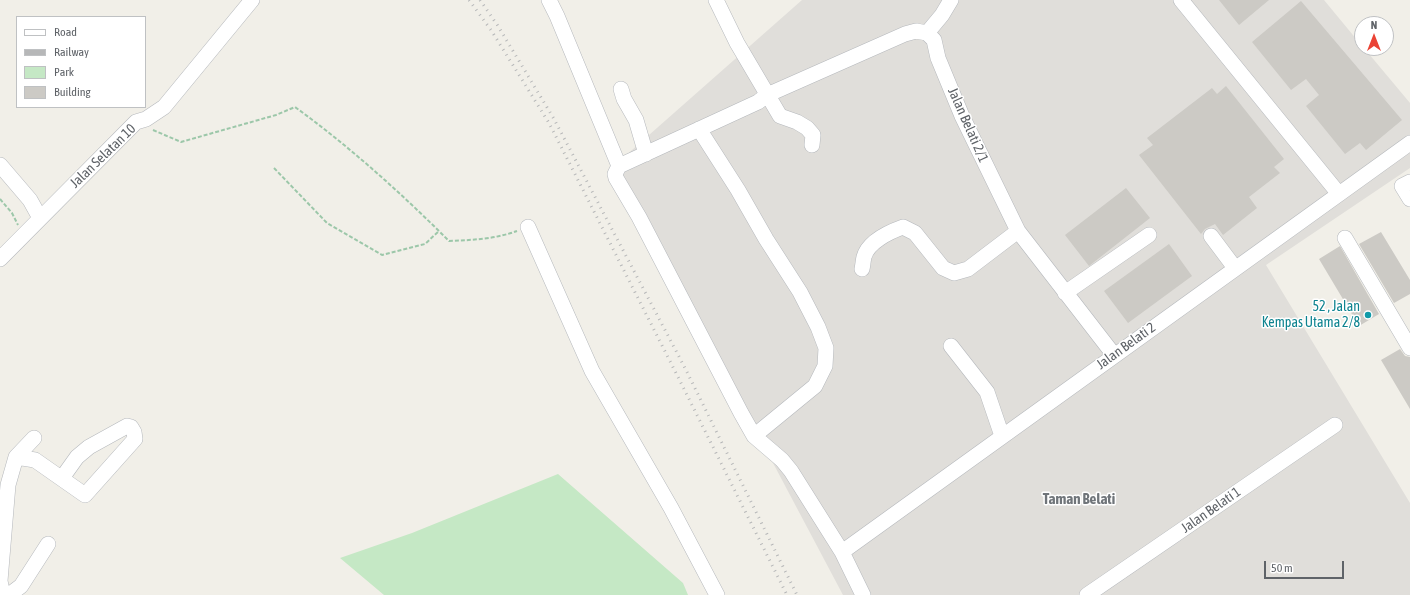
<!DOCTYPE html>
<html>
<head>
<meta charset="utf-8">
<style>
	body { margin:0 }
	#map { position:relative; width:1410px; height:595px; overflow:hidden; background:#f1efe8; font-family:"Asap Condensed",sans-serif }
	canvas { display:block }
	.legend { position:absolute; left:16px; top:16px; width:130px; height:92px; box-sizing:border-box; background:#fff; border:1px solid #bfc1c3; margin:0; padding:5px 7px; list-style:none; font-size:12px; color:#5f6368 }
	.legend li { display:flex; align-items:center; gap:8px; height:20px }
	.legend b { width:20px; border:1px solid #bfc1c3 }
	.north { position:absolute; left:1354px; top:16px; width:40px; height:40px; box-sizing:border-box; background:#fff; border:1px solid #bfc1c3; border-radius:50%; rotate:0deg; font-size:11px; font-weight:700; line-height:16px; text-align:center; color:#5f6368 }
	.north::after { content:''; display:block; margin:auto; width:14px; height:18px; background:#ea4335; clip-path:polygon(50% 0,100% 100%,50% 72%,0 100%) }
	.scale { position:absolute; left:1264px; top:561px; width:80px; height:18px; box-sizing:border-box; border:2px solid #5f6368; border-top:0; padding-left:5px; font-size:12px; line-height:14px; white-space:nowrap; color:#5f6368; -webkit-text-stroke:3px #fff; paint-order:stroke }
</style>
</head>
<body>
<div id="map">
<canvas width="1410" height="595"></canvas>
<ul class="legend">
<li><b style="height:5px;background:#fff"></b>Road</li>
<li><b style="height:5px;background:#b6b7b8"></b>Railway</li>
<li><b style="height:11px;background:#c5e8c5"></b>Park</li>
<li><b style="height:11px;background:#cccac5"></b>Building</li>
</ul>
<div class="north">N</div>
<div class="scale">50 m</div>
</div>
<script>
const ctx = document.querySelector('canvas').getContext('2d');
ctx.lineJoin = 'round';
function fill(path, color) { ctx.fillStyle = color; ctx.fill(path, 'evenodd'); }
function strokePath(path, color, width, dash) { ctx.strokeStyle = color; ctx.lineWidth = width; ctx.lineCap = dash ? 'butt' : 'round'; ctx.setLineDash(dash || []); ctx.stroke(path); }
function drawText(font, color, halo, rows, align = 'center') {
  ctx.font = font + ' "Asap Condensed",sans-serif'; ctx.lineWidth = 3; ctx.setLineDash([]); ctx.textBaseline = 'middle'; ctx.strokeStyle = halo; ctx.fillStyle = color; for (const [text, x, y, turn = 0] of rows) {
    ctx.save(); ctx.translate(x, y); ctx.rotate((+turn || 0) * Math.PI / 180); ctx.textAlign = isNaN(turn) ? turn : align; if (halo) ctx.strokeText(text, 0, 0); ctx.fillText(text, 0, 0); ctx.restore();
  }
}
const industrial = new Path2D(`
	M802,0H1324L1362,46V48H1364L1410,103V168L1266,265L1410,503V595H843L615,165Z`);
const green = new Path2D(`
	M558,474L683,583L688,595H384L340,558L412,533Z`);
const building = new Path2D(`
	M1219,0H1269L1239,25Z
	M1301,1L1402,120L1366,150L1360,143L1345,154L1306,106L1319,95L1306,79L1291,90L1252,42Z
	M1226,86L1284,159L1274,167L1280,173L1249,197L1257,208L1223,235L1215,224L1205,229L1201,234L1139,155L1153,145L1147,138L1212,88L1217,94Z
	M1126,188L1150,218L1089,266L1065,235Z
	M1381,232L1410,280V294L1394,303L1359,244Z
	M1169,244L1192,276L1128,323L1104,291Z
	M1340,246L1379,314L1359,326L1319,259Z
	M1400,349L1405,356L1410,357V409L1381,360Z`);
const path = new Path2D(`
	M153,130L181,142L276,115L295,107C350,147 401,193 449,241C473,240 495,239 517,231
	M274,168L327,223L382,255L425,244L439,231
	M0,199L12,213L18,225`);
const minor = new Path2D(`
	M549,0L557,16L619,166
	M716,0L737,43L780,116L797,122L807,128L813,135L812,145
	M1181,0L1339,194
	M927,33L942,15L951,0
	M621,89L624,99L636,120L646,154
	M699,129L738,190L766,239L800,292L818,327L826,348L825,366L815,386L754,436
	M0,165L30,200L40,218
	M1410,182L1402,186L1410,199
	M528,227L592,371L671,508L717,595
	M1211,236L1235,268
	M1345,238L1410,348
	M0,259L136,122L146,119L164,107L252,0
	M862,269C863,265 863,261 864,257C868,242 889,232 903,227L915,233L943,268L954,273L968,269L1018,231
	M1065,293L1149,235
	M951,346L987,392L1002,436
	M16,457L35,460L85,495L135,439L134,432L131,427L127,426L89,447L77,457L62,478
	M842,552L1410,143
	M3,595L0,581L8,485L16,457L34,438
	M9,595L21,586L48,544
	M863,595L842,552L791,471L782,460L754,436L741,413L639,217L616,178L615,174L619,166L758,102L767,95L905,34L916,31L927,33L934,40L938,58L962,116L1018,231L1114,355
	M1087,595L1335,425`);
const rail = new Path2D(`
	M469,0L491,30L549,123L676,373L787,595
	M480,0L498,26L554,119L685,368L797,595`);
const markers = [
	[1368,315,4,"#0f9aa8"]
];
const streetNames = [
	["Jalan Belati 2/1",968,125,66],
	["Jalan Selatan 10",103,156,-44],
	["Jalan Belati 2",1126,346,-36],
	["Jalan Belati 1",1211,510,-35]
];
const cultureNames = [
	["52 , Jalan",1360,307],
	["Kempas Utama 2/8",1360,323]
];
const neighbourhoodNames = [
	["Taman Belati",1079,499]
];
fill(industrial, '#e0deda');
fill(green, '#c5e8c5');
fill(building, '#cccac5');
strokePath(minor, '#b5b8bc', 16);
strokePath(path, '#9cc7a9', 2, [4, 2]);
strokePath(minor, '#fff', 15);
strokePath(rail, '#b6b7b8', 3, [1, 5]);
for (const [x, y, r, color] of markers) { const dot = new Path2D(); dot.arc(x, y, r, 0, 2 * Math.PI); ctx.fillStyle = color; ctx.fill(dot); strokePath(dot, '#fff', 1.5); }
drawText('14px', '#5f6368', '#fff', streetNames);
drawText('14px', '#0d838f', '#fff', cultureNames, 'right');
drawText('bold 15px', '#70757a', '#fff', neighbourhoodNames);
</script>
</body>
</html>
